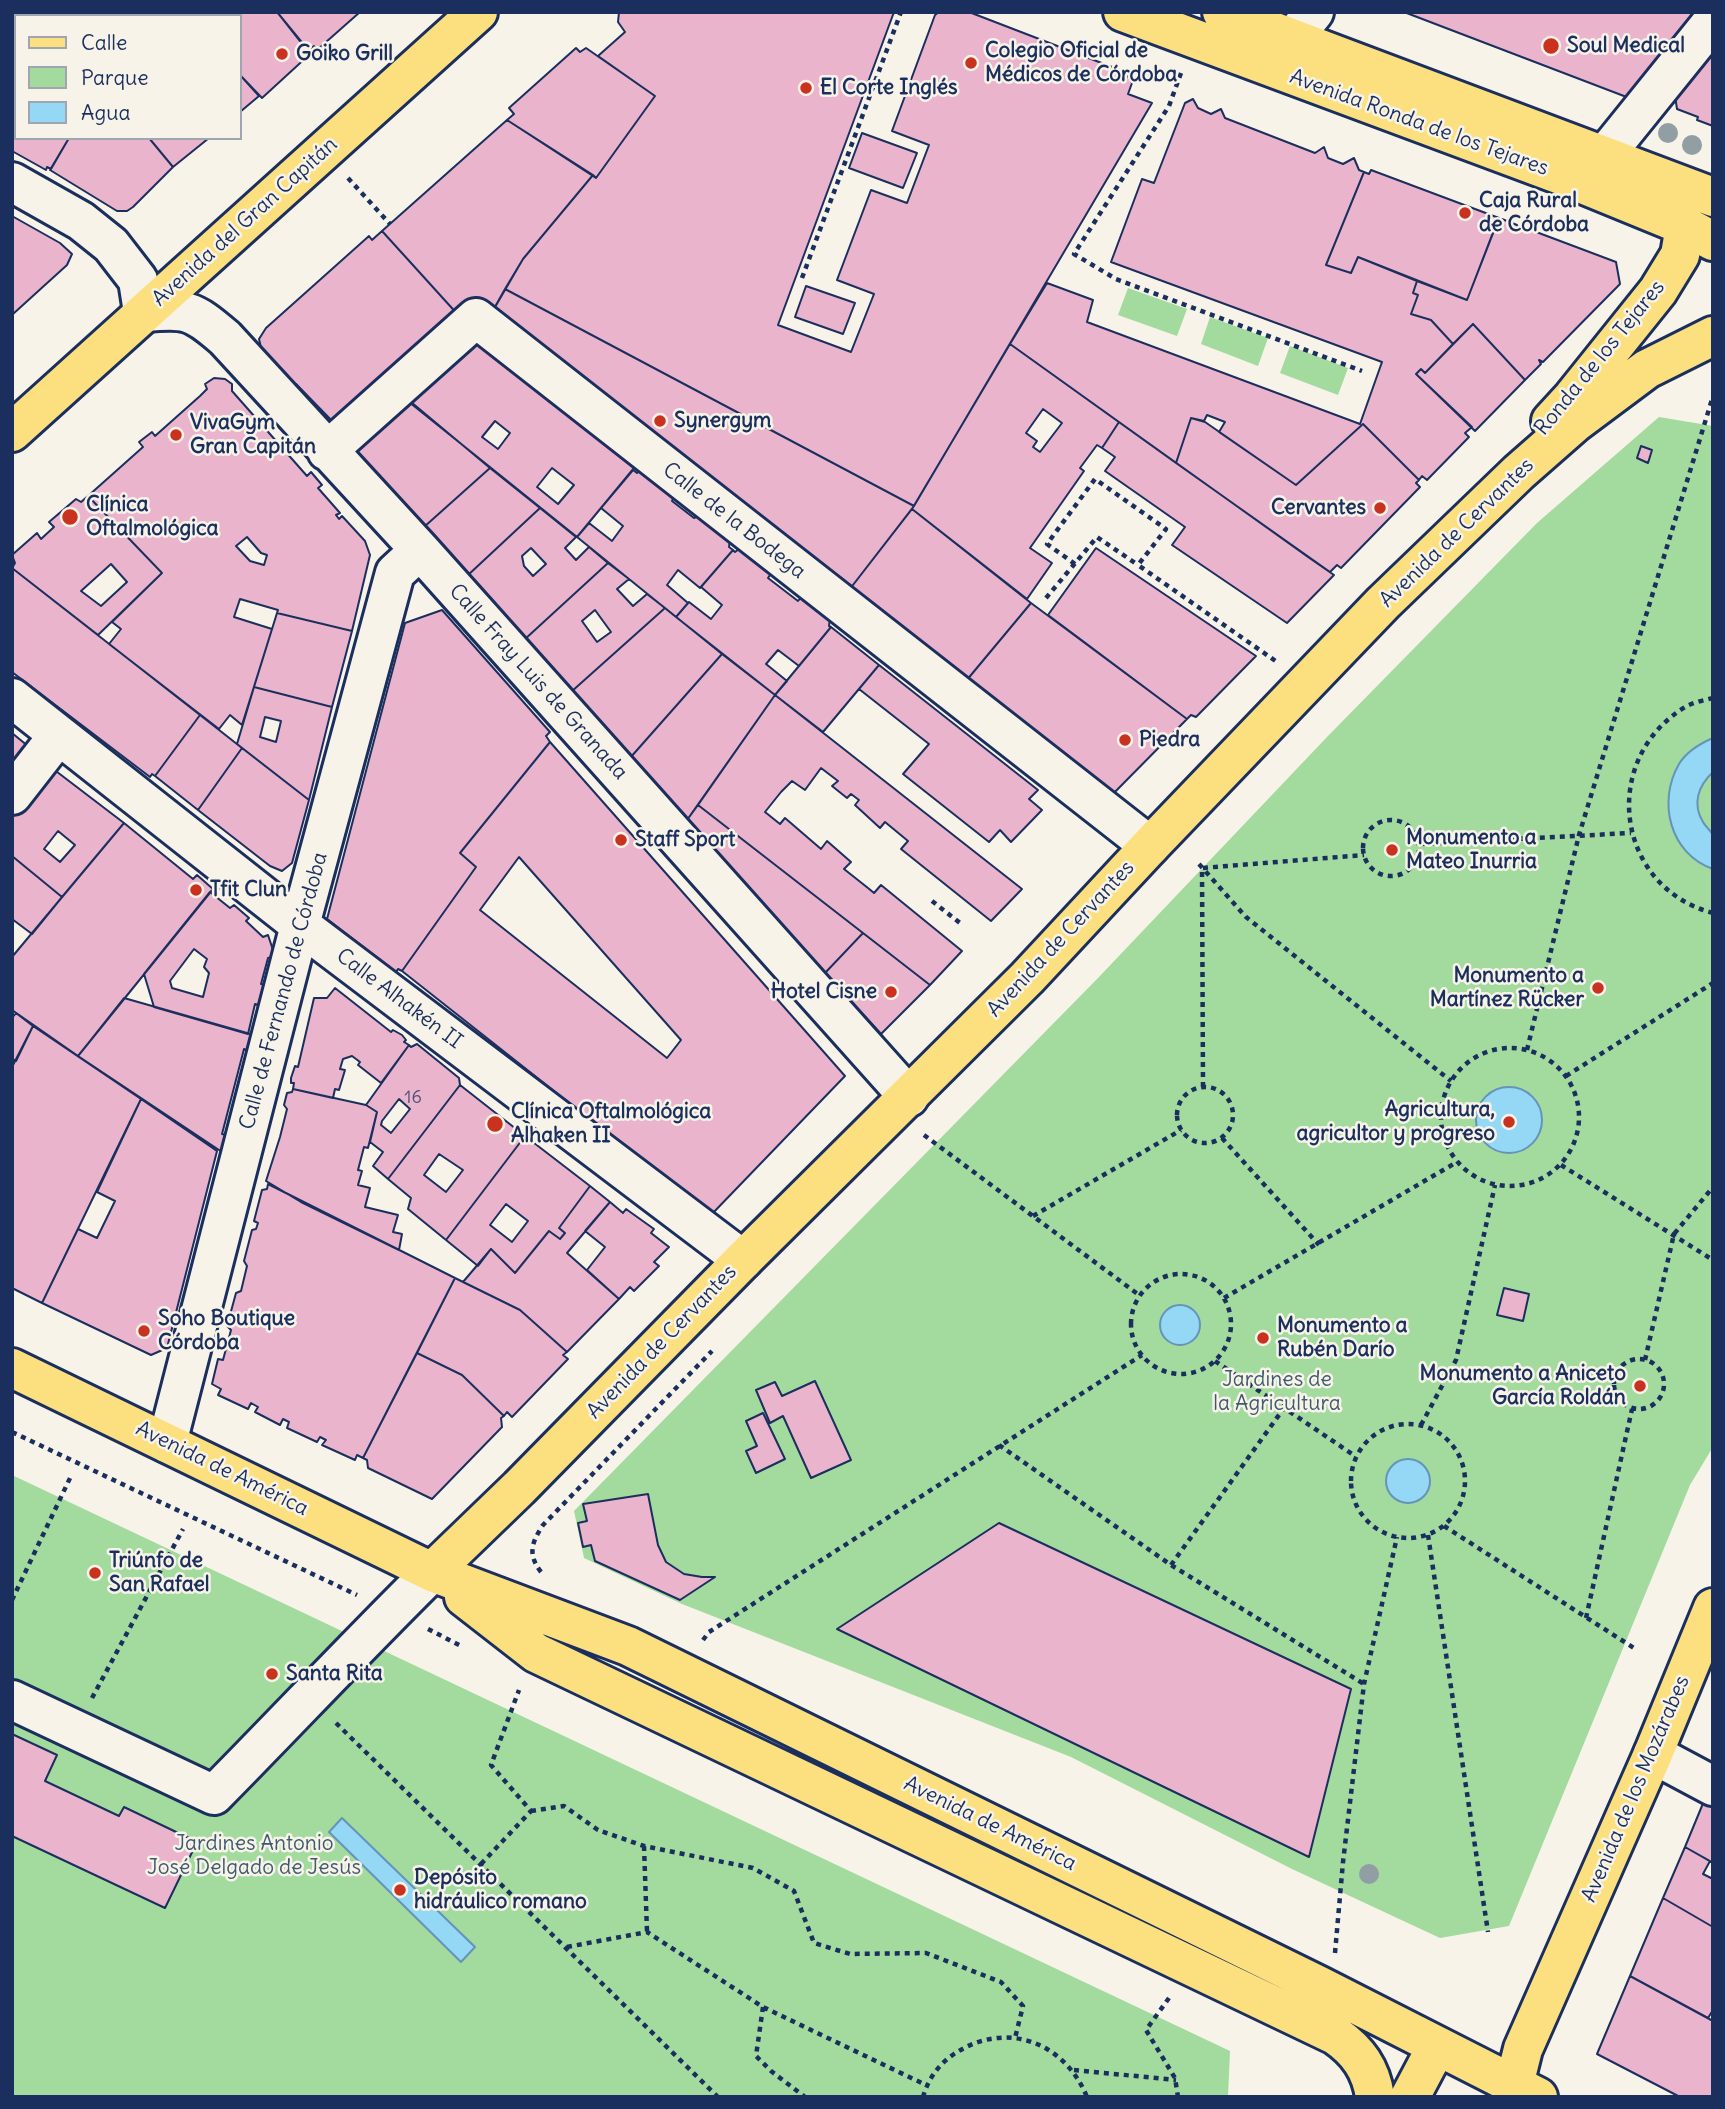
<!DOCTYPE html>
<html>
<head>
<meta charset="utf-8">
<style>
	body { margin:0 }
	#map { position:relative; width:1725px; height:2109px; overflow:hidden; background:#f7f3e8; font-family:Delius,sans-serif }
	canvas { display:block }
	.frame { position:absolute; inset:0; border:14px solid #1b2f5e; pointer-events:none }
	.legend { position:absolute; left:14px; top:14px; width:228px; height:126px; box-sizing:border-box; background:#f7f3e8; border:2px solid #9fa5b1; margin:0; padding:9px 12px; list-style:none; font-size:21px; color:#1b2f5e }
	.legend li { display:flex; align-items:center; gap:14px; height:35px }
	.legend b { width:35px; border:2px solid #9fa5b1 }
</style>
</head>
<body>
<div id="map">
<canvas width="1725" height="2109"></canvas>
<div class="frame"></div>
<ul class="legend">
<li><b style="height:9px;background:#fce080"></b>Calle</li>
<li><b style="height:19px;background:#a3da9e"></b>Parque</li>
<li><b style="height:19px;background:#94d8f6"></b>Agua</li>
</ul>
</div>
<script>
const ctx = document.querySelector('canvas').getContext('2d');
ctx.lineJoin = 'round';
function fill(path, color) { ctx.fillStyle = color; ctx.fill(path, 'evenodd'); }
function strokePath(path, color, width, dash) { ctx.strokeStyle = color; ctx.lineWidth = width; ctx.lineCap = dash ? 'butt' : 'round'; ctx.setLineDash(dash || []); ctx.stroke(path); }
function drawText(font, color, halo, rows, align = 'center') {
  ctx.font = font + ' Delius,sans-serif'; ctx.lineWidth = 5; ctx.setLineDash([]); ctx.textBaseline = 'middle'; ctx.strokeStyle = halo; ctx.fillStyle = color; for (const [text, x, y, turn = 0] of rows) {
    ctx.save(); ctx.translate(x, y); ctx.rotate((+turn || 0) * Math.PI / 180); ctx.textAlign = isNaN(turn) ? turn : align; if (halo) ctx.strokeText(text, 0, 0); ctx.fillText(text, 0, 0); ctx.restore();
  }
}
const green = new Path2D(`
	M1128,288L1187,309L1177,336L1118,315Z
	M1210,317L1268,338L1258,366L1201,344Z
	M1290,346L1348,368L1338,395L1280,373Z
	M1659,417L1713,426V1447L1690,1485L1509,1926L1440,1938L1292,1869L1071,1757L682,1604L584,1558L574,1511L1098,978L1327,737L1537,523Z
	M12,1475L1230,2051L1228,2097H12Z`);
const water = new Path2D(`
	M1713,738V772C1698,786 1692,804 1703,822C1705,826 1711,831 1713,835C1716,844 1713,859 1713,869C1670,854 1657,802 1679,764C1687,751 1699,744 1713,738Z
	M1476 1120a33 33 0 1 1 66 0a33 33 0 1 1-66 0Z
	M1160 1325a20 20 0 1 1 40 0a20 20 0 1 1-40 0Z
	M1386 1481a22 22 0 1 1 44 0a22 22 0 1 1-44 0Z
	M342,1818L475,1947L461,1962L329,1832Z`);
const building = new Path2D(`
	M12,12H67L65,16H16V30L12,28Z
	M67,12H102L105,16H65Z
	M150,12H168L171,16H146Z
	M184,12H277L310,54L262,98L240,75V16H187Z
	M277,12H360L317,50L314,46L309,51Z
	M619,12H894L778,325L851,352L874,294L837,280L871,190L907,203L929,145L892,131L935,15L939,12H969L1125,72L1132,83L1128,94L1152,103L914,506L505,289L523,259L593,175L596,178L655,96L598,56L625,32L618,22Z
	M1404,12H1699L1637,101Z
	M12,28L16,30V103L12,110Z
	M576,48L580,52L586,48L655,96L596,178L507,120L514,114L509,108Z
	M1713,52V126L1697,120L1698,117L1677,109L1675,96Z
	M240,75L259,96L240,112Z
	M1193,99L1198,108L1211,114L1221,109L1225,118L1315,153L1324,147L1328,158L1343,164L1354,158L1359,170L1364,172L1326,265L1351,273L1358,257L1417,281L1413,293L1418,295L1411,314L1431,320L1453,344L1425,373L1421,369L1416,374L1472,427L1465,433L1469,437L1427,480L1422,476L1419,480L1363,424L1296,485L1219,432L1225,422L1207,415L1204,421L1191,418L1176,463L1010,344L1047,283L1093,300L1087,322L1360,424L1382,362L1111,262L1142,179L1154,183L1185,103Z
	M16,103V138H69L51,169L47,167L46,170L12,151V110Z
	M507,120L593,175L523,259L491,314L460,317L382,231Z
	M862,133L917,153L903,188L849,168Z
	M69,138H149L173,167L133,207L127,211H117L50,170Z
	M149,138H209L173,167Z
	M1371,170L1499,218L1467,300L1358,257L1351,273L1326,265L1364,172L1369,174Z
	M12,216L60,243L72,254L67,265L13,314Z
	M1502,219L1517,225L1519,230L1523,227L1616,262L1620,284L1543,362L1539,360L1541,364L1525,380L1473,324L1453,344L1431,320L1411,314L1418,295L1413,293L1417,281L1467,300L1497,222Z
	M382,231L460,317L337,426L296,384L292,387L262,352L259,339L266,328L369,236L372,240Z
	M806,286L855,303L843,334L795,317Z
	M505,289L914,506L846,594L491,314Z
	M1473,324L1525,380L1475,431L1416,374L1421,369L1425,373Z
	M476,341L634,468L577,537L409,402ZM495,421L510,433L498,449L482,437ZM552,468L574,485L558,504L537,487Z
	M1010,344L1119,422L1102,448L1097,445L1080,468L1084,471L1030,548L1052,563L1027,599L912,509ZM1043,409L1062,423L1040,452L1033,447L1037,441L1026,433Z
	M214,378L225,379L232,384V391L307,476L311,472L322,485L318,488L340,513L336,515L339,519L342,516L365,541L370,555L352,631L277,613L278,610L240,599L234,617L272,629L242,725L230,715L219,729L109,644L121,629L112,622L162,573L88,496L143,447L139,442L152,432L155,436L200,396L207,389L205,384ZM247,537L261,553L267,555L264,565L250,561L236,546Z
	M411,402L490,468L424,527L356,452Z
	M1191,418L1205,422L1296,485L1363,424L1419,480L1416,483L1420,487L1341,568L1337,565L1330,572L1176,463Z
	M1119,422L1308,557L1334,575L1287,623L1172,545L1185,527L1105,471L1115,457L1102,448Z
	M1641,446L1652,450L1648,463L1637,458Z
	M490,468L540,508L467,576L424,527Z
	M633,470L637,473L640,470L674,497L672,501L694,518L698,516L730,539L729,547L733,550L700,588L678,570L667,585L688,603L676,617L577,537L589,523L612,541L623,526L601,508Z
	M88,496L162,573L98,635L12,568L15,563L12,555L37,533L41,539L54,527L49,522L76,499L81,502ZM111,564L127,582L101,606L81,591Z
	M540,508L576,537L565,548L576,560L589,547L608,563L524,640L467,576ZM531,548L546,564L533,576L524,566L522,556Z
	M912,509L1031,603L961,687L846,594Z
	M1096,548L1256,656L1196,717L1191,715L1187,719L1048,615Z
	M739,549H742L772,572L768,578L798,601L802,596L830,618L829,626L831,627L799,666L778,650L766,664L787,681L775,695L676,617L689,602L711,619L722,605L701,587L733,550L735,552Z
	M608,563L629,579L617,589L633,606L647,594L665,608L571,692L524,640ZM595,610L611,632L597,642L582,621Z
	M12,568L200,715L155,776L152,774L150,777L12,672Z
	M1031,603L1187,719L1106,801L961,687Z
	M665,608L722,654L630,758L571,692Z
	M442,610L550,732L546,736L550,742L460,853L476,867L402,971L398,969L396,972L327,919L405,623Z
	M277,613L352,631L332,707L254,687Z
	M831,627L879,665L823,732L775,695Z
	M722,654L775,695L687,820L630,758Z
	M879,665L1038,790L1029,799L1042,810L1011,842L1000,830L989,842L903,774L929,744L859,689Z
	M254,687L332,707L309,800L237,744ZM265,717L281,721L276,742L260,737Z
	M775,695L1022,889L991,921L901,849L908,841L885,822L880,828L855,805L859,800L851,794L847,798L832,786L838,781L821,768L805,790L792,781L781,792L765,812L780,824L785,818L821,849L827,841L851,862L844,869L868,888L874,893L881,885L962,951L930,985L698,805Z
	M200,715L242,748L198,810L155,776Z
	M12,733L34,751L12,779Z
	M550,742L845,1076L711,1215L402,971L476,867L460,853ZM519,857L681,1040L667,1058L480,910Z
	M242,748L309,800L292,863L282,871L270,866L198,810Z
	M48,765L124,823L62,897L12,856V812ZM58,831L75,845L60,862L44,849Z
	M698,805L863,933L825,973L822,970L820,972L687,820Z
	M124,823L193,879L197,875L213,889L78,1056L12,1010V957Z
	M12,856L62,897L32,934L12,919Z
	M210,892L230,908L234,905L249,918L246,921L263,937L268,935L275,956L268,958L261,984L267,985L261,1006L255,1004L248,1034L154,1007L144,974ZM194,949L207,959L204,967L209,973L203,997L172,988L170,981Z
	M863,933L930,985L881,1034L825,973Z
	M335,988L391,1032L393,1030L402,1035L406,1040L404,1042L409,1045L381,1083L358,1065L360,1062L352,1056L343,1059L340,1069L345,1070L339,1090L335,1089L333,1098L293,1089L294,1083H291V1078L295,1066L298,1067L314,998H327Z
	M124,998L254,1035L249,1051L244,1049L222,1134L226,1135L222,1152L78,1056Z
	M16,1013L33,1026L16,1061L12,1059V1018Z
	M33,1026L141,1099L42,1303L12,1288V1067Z
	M417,1044L459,1078L460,1085L388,1179L373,1166L383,1152L370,1142L377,1112L366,1105L409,1045L411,1047ZM399,1099L410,1109L391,1133L381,1125L382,1121Z
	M460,1085L525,1136L446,1240L408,1209L411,1198L388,1179ZM439,1154L463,1170L446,1192L424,1175Z
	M293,1089L366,1105L377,1112L368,1148L364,1147L358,1170L362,1171L358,1185L370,1188L365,1207L398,1215L393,1232L402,1234L399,1250L301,1202L266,1181L280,1137L287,1109L284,1105L287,1093L292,1092Z
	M141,1099L217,1151L167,1348L151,1355L42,1303L78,1229L97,1238L115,1201L97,1192Z
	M525,1136L590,1186L559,1228L565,1233L560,1239L549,1231L515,1273L491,1249L478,1266L446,1240ZM506,1204L528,1221L512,1242L490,1225Z
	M268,1184L455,1278L363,1458L357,1455L355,1460L322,1445L326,1440L320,1437L317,1442L287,1428L289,1422L283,1419L280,1425L255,1412L258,1407L251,1403L248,1409L218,1395L221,1389L212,1384L218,1359L223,1360L231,1330L227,1326L236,1293L241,1291L247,1266L244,1261L252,1230L256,1229L258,1223L254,1221L262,1190L267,1189Z
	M590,1186L610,1202L567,1253L619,1299L567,1352L520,1310L463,1282L491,1249L515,1273L549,1231L560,1239L565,1233L559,1228Z
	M610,1202L623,1213L626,1209L654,1229L651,1233L669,1247L654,1262L659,1266L634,1291L630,1287L619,1299L587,1270L605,1247L585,1231Z
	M455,1278L520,1310L567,1352L563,1355L568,1359L512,1417L507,1412L504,1416L462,1375L417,1353Z
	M1504,1288L1529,1294L1523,1321L1497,1315Z
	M417,1353L462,1375L504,1416L501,1418L502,1427L432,1499L368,1468L367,1460L363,1458Z
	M815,1381L851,1460L811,1478L783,1416L770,1423L756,1390L775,1382L782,1396Z
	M763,1413L785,1459L756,1473L746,1451L757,1446L746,1421Z
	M648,1494L658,1545L666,1562L684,1574L702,1577H715L680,1600L595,1561L591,1545L583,1547L578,1523L587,1521L583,1504Z
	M999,1523L1351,1689L1309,1857L837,1629Z
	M12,1734L57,1755L45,1781L119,1816L124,1807L197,1842L165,1908L12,1836Z
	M1704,1801L1713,1806V1863L1685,1847Z
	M1685,1847L1710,1861L1703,1874L1713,1879V1927L1663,1898Z
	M1663,1898L1713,1927V2010L1708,2018L1630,1976Z
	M1630,1976L1713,2021V2097H1680L1597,2054Z`);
const path = new Path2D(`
	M1181,73L1169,106L1074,254L1116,279L1362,371
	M348,178L390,224
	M802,278L901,12
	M1075,564L1047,544L1095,479L1166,529L1138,565L1277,662
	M1046,598L1097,537L1138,565
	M1713,698C1705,700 1695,702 1687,706C1599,757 1614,887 1713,913
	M1363 848a28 28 0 1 1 56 0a28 28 0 1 1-56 0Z
	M1420,844L1631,833
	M1199,864L1246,917L1451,1081
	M932,901L960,923
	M1441 1117a69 69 0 1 1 138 0a69 69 0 1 1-138 0Z
	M1527,1050L1579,835L1713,396
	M1566,1076L1713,983
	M1177 1115a28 28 0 1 1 56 0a28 28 0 1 1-56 0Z
	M1203,1087L1202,868L1364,855
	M924,1135L1139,1295
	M1222,1138L1319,1245
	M1561,1165L1713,1260
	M1033,1216L1181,1130
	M1131 1324a50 50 0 1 1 100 0a50 50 0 1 1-100 0Z
	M1224,1298L1457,1162
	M1614 1384a25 25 0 1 1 50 0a25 25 0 1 1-50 0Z
	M1645,1360L1674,1234L1713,1187
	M1215,1361L1355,1456
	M1351 1481a57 57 0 1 1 114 0a57 57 0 1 1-114 0Z
	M1421,1425L1456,1360L1495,1185
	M12,1432L357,1595
	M999,1445L1171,1565L1364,1684
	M1444,1526L1637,1650
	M1428,1535L1488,1932
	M1171,1565L1284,1408
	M541,1572C527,1554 532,1542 543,1525L712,1351
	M12,1600L71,1476
	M1586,1618L1632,1409
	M428,1629L461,1646
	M703,1640L709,1632L1142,1355
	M92,1698L183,1529
	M336,1723L718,2097
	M531,1811L564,1806L598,1830L644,1846L753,1868L794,1891L814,1943L850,1954L926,1953L1001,1982L1023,2006L1015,2038
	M644,1846L647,1932
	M481,1864L531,1811L491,1765L519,1690
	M567,1947L647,1932L763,2007L926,2085
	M1335,1953L1343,1862L1364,1684L1397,1537
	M1169,1998L1146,2030L1175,2078L1178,2097
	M763,2007L756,2056L771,2071L805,2097
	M1074,2070L1176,2080
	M923,2097C928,2079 939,2064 954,2054C1005,2020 1064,2041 1087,2097`);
const minor = new Path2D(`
	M1293,38L1314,12
	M1605,155L1713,21
	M12,182L81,221L111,245L138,280L143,312C188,309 191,309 225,338L420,550L909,1097
	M327,451L476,318L1150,846
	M12,698L300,925L743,1260
	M12,795L58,736
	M167,1443L300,925L395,573L420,550
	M12,1700L214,1795C287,1721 358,1645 432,1572
	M1653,1754L1713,1786`);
const major = new Path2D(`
	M1123,12L1558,174L1685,226L1713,241
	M1222,12L1713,197
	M1551,421L1573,397L1658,291L1680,255L1685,226
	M12,432L478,12
	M12,1368L432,1572L628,1646L1320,1986L1538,2097
	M432,1572L519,1488L743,1260L1027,978L1150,846L1383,603L1519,472L1576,422L1647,369L1713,336
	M464,1597L536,1653L1335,2035C1358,2051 1371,2069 1375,2097
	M1410,2097L1437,2046
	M1511,2097L1523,2049L1653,1754L1713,1608`);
const trees = [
	[1668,133],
	[1692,145],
	[1369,1874]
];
const markers = [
	[1551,46,9,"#c8321e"],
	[282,54,7,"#c8321e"],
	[971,63,7,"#c8321e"],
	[806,88,7,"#c8321e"],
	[1465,213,7,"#c8321e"],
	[660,421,7,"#c8321e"],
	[176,435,7,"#c8321e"],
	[1380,508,7,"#c8321e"],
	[70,517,9,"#c8321e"],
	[1125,740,7,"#c8321e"],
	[621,840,7,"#c8321e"],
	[1392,850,7,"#c8321e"],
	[196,890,7,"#c8321e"],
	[1598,988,7,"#c8321e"],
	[891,992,7,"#c8321e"],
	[1509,1122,7,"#c8321e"],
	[495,1124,9,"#c8321e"],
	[144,1331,7,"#c8321e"],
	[1263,1338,7,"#c8321e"],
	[1640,1386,7,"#c8321e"],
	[95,1573,7,"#c8321e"],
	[272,1674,7,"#c8321e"],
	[400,1890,7,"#c8321e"]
];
const numberNames = [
	["16",413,1098]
];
const poiNames = [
	["Soul Medical",1567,46],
	["Colegio Oficial de",985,51],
	["Médicos de Córdoba",985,75],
	["Goiko Grill",296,54],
	["El Corte Inglés",820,88],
	["Caja Rural",1479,201],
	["de Córdoba",1479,225],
	["Synergym",674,421],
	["VivaGym",190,423],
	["Gran Capitán",190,447],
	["Clínica",86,505],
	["Oftalmológica",86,529],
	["Cervantes",1366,508,"right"],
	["Piedra",1139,740],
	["Monumento a",1406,838],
	["Mateo Inurria",1406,862],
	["Staff Sport",635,840],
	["Tfit Clun",210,890],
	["Monumento a",1584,976,"right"],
	["Martínez Rücker",1584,1000,"right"],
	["Hotel Cisne",877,992,"right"],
	["Agricultura,",1495,1110,"right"],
	["agricultor y progreso",1495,1134,"right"],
	["Clínica Oftalmológica",511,1112],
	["Alhaken II",511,1136],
	["Soho Boutique",158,1319],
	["Córdoba",158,1343],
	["Monumento a",1277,1326],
	["Rubén Darío",1277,1350],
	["Monumento a Aniceto",1626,1374,"right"],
	["García Roldán",1626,1398,"right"],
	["Triúnfo de",109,1561],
	["San Rafael",109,1585],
	["Santa Rita",286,1674],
	["Depósito",414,1878],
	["hidráulico romano",414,1902]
];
const streetNames = [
	["Avenida Ronda de los Tejares",1419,123,20],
	["Avenida del Gran Capitán",245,222,-42],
	["Ronda de los Tejares",1600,358,-51],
	["Calle de la Bodega",734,521,38],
	["Avenida de Cervantes",1457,533,-44],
	["Calle Fray Luis de Granada",538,682,48],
	["Avenida de Cervantes",1061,939,-47],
	["Calle de Fernando de Córdoba",284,991,-75],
	["Calle Alhakén II",399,999,37],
	["Avenida de Cervantes",662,1342,-46],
	["Avenida de América",222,1469,26],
	["Avenida de los Mozárabes",1636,1789,-67],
	["Avenida de América",990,1824,26]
];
const parkNames = [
	["Jardines de",1277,1380],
	["la Agricultura",1277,1404],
	["Jardines Antonio",254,1844],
	["José Delgado de Jesús",254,1868]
];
fill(green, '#a3da9e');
fill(water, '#94d8f6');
strokePath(water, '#6494b9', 2);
fill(building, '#eab4cd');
strokePath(building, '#1b2f5e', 2);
strokePath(minor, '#1b2f5e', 44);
strokePath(major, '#1b2f5e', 44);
strokePath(path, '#1b2f5e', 4.5, [5, 5]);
strokePath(minor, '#f7f3e8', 38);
strokePath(major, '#fce080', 38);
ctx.fillStyle = '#919fa5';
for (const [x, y] of trees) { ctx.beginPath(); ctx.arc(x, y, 10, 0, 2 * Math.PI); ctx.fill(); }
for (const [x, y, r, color] of markers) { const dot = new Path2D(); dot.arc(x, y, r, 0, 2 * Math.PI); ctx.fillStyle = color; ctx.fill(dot); strokePath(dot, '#f7f3e8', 2.5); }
drawText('18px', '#4f507a', null, numberNames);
drawText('bold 21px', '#1b2f5e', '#f7f3e8', poiNames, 'left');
drawText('21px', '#1b2f5e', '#f7f3e8', streetNames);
drawText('21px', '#3d5a6e', '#f7f3e8', parkNames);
</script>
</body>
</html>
